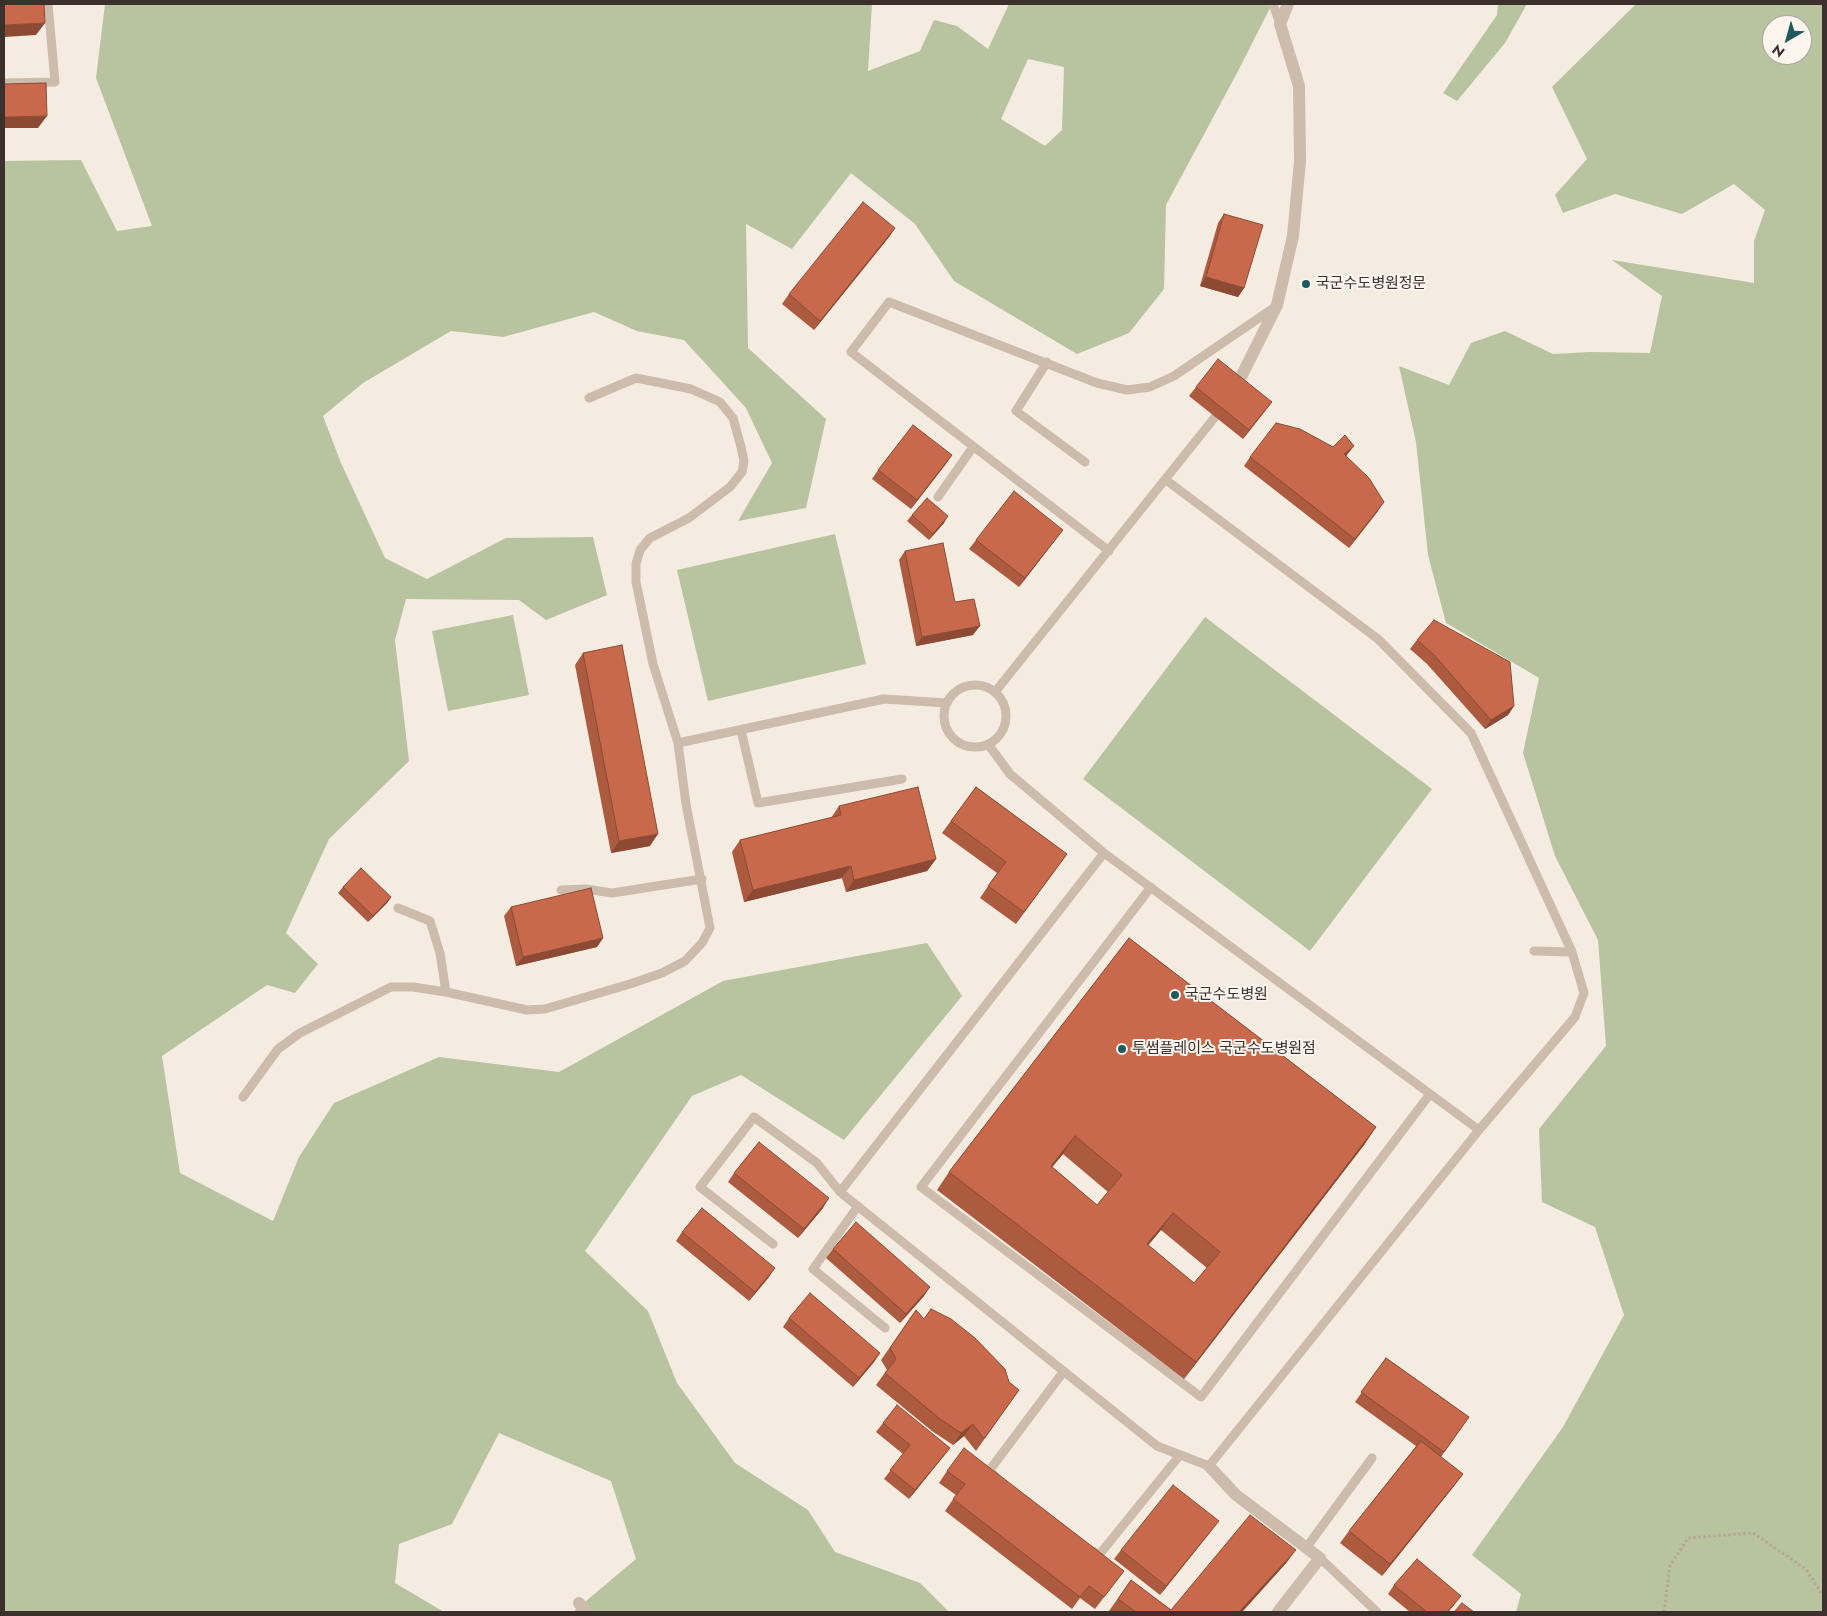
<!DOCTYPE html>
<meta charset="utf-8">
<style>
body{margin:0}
#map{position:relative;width:1827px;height:1616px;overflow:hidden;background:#f4ebe1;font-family:Jost,sans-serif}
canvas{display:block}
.frame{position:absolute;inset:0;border:5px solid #3b302b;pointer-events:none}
.north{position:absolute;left:1762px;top:15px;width:50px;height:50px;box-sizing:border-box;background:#fbf5ee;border:1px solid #aea6a0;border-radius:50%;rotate:218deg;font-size:14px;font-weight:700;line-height:20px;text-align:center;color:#3b302b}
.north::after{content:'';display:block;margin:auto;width:18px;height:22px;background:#1f5a5e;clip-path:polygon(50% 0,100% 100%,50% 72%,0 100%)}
</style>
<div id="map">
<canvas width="1827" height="1616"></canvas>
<div class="frame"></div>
<div class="north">N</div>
</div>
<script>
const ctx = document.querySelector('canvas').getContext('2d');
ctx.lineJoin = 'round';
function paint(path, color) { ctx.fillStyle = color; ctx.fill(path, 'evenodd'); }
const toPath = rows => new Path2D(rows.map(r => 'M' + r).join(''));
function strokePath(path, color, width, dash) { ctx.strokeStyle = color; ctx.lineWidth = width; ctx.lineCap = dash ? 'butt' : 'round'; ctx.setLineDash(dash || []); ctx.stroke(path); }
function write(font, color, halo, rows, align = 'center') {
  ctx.font = font + ' Jost,"Noto Sans KR",sans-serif'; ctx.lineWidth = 4; ctx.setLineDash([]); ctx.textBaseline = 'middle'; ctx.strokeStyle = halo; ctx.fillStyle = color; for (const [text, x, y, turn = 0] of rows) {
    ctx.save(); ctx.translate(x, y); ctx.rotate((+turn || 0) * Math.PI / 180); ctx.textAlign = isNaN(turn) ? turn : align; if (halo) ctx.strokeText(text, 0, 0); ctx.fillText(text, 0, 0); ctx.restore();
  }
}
paint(toPath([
 [105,4,872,4,868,71,920,51,934,20,957,26,988,49,1009,4,1272,4,1237,73,1166,205,1164,289,1129,333,1077,354,954,281,915,224,851,173,792,249,746,224,748,348,826,419,806,508,738,521,772,463,746,408,684,340,637,331,594,312,503,337,451,331,363,383,323,416,341,463,385,558,427,579,506,538,593,537,607,595,546,620,519,600,406,599,395,640,409,761,329,839,286,933,318,964,295,993,267,985,162,1056,180,1173,273,1221,299,1157,334,1103,439,1057,559,1072,723,981,927,943,962,996,844,1140,741,1075,692,1096,585,1251,648,1311,677,1383,735,1463,808,1510,835,1552,920,1583,949,1612,573,1612,636,1559,611,1481,499,1433,452,1524,399,1544,395,1583,444,1612,4,1612,4,161,81,160,117,231,152,226,96,78],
 [1028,59,1064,67,1062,130,1045,146,1001,119],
 [1498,4,1527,4,1505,43,1457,101,1443,93,1497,15],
 [1636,4,1823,4,1823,1612,1516,1612,1521,1594,1472,1555,1563,1427,1624,1315,1595,1227,1542,1202,1539,1129,1606,1046,1598,940,1555,856,1523,753,1539,678,1446,623,1428,555,1416,442,1399,366,1449,385,1471,343,1505,331,1553,354,1590,352,1650,353,1662,296,1612,260,1754,283,1754,241,1765,210,1734,184,1682,214,1615,194,1563,213,1555,195,1587,159,1552,87],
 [1772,25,1802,25,1802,55,1772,55],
 [835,534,866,664,708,701,677,570],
 [513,615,529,695,448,711,432,631],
 [1205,617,1432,789,1310,951,1083,779]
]), '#b8c4a0');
strokePath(toPath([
 [1664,1612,1670,1566,1688,1538,1753,1533,1806,1569,1823,1596]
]), '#b9a596', 3, [2.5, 2.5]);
strokePath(toPath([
 [1273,4,1280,24],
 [4,83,55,82,48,4],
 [1047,362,1016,411,1085,462],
 [589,398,636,378,691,389,720,402,733,418,741,447,744,461,742,472,730,487,689,518,650,538,640,550,636,564,636,582,653,664,678,743],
 [1166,480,1378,639,1471,733,1572,952,1584,993,1575,1017,1479,1130],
 [938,497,973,447],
 [1109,551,851,352,889,302,1097,383,1127,390,1150,387,1174,376,1275,307],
 '944 716a31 31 0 1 1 62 0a31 31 0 1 1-62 0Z',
 [995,692,1215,417],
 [741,730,758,803,902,779],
 [988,744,1010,774,1104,853,840,1192,1157,1446,1209,1466,1479,1130,1104,853],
 [1151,887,921,1187,1201,1397,1430,1094],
 [561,890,586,889,612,893,702,879],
 [398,908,430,921,440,953,446,992],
 [1534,951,1572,952],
 [243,1097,278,1049,300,1033,391,987,413,987,446,992,527,1010,545,1009,630,984,662,973,685,961,702,943,710,928,686,804,678,743,884,699,947,703],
 [858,1206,813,1269,885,1328],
 [773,1244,700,1187,754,1117,817,1163,840,1192],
 [995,1476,989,1471,1064,1371],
 [1306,1548,1372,1458],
 [1093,1551,1099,1555,1180,1455],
 [1320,1558,1377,1612]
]), '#cdbbac', 9);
strokePath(toPath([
 [1236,387,1277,305,1293,236,1300,161,1299,86,1280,24,1288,4],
 [1209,1466,1236,1495,1320,1558,1278,1612],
 [579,1603,586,1612]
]), '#cdbbac', 12);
paint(toPath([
 [1224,214,1244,288,1238,297,1200,286,1218,223],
 [895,228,889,237,814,330,782,304,789,294],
 [1196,387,1265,411,1243,439,1189,396],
 [952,455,911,509,872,479,878,470],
 [1347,455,1346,457,1378,511,1349,548,1244,466,1250,457],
 [912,515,944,523,929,540,907,521],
 [1056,539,1019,587,969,549,976,540],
 [905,551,955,602,973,635,916,646,899,560],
 [1417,640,1514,706,1508,715,1485,729,1427,664,1410,649],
 [583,653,650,846,611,853,575,665],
 [976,787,1067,854,1016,924,980,898,997,873,942,833],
 [839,806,936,859,927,871,846,892,842,878,744,902,732,852,740,840,831,818],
 [343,887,391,897,387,903,368,922,338,893],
 [511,907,603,938,597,947,516,966,504,916],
 [1129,938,1376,1127,1364,1145,1184,1379,937,1190,949,1172],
 [1063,1154,1108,1192,1097,1205,1052,1167],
 [1161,1230,1207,1268,1194,1283,1148,1245],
 [734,1173,823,1208,798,1238,728,1182],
 [682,1232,769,1277,749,1301,676,1241],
 [833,1249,924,1296,900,1323,826,1258],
 [931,1309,1009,1382,1019,1390,976,1451,964,1436,953,1445,932,1431,876,1385,887,1370,881,1360,916,1310,924,1319],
 [789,1318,880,1353,874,1362,853,1387,783,1327],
 [1386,1358,1469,1417,1441,1457,1463,1474,1454,1486,1382,1576,1340,1543,1349,1531,1416,1446,1355,1402],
 [883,1423,950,1448,909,1499,884,1479,903,1454,876,1432],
 [947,1471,1124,1571,1095,1609,1080,1598,1072,1609,945,1511,956,1495,939,1483],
 [1212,1530,1160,1595,1114,1559,1121,1550],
 [1287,1562,1242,1612,1111,1612,1109,1611,1131,1580,1171,1610],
 [1394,1585,1454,1605,1448,1612,1410,1612,1388,1594]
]), '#ac5a40');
paint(toPath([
 [45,23,36,35,4,37,4,25],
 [47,116,38,128,4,128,4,117],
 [895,228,889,237,814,330,820,321],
 [1206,277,1244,288,1238,297,1200,286],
 [1272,402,1265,411,1243,439,1249,430],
 [1354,446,1347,455,1337,464,1344,454],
 [952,455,946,464,911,509,917,500],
 [1384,502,1378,511,1349,548,1355,539],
 [948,516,944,523,929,540,933,534],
 [1063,530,1056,539,1019,587,1025,578],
 [980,626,973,635,916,646,922,637],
 [1514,706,1508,715,1485,729,1491,720],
 [658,834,650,846,611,853,619,841],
 [936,859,927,871,846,892,854,880],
 [851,866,842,878,744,902,753,890],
 [391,897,387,903,368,922,373,916],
 [603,938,597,947,516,966,523,957],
 [1376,1127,1364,1145,1184,1379,1196,1362],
 [1075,1136,1063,1154,1038,1184,1051,1166],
 [829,1198,823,1208,798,1238,804,1229],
 [1173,1213,1161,1230,1134,1262,1147,1244],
 [775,1268,769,1277,749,1301,755,1292],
 [930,1287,924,1296,900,1323,906,1314],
 [880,1353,874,1362,853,1387,859,1378],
 [973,1424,964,1436,953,1445,961,1433],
 [950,1448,943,1457,909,1499,915,1490],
 [1463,1474,1454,1486,1382,1576,1390,1564],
 [1219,1521,1212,1530,1160,1595,1166,1586],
 [1296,1550,1287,1562,1242,1612,1239,1612],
 [1461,1596,1454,1605,1448,1612,1447,1612]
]), '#8c4a34');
const building = toPath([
 [4,4,44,4,45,23,4,25,4,4],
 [46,83,47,116,4,117,4,84,46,83],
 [863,202,895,228,820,321,789,294,863,202],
 [1224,214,1263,225,1244,288,1206,277,1224,214],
 [1218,359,1272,402,1249,430,1196,387,1218,359],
 [1276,423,1300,429,1333,447,1345,435,1354,446,1344,454,1369,478,1384,502,1355,539,1250,457,1276,423],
 [913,425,952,455,917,500,878,470,913,425],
 [1014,491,1063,530,1025,578,976,540,1014,491],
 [927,498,948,516,933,534,912,515,927,498],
 [943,543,955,602,974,599,980,626,922,637,905,551,943,543],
 [1434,620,1510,662,1514,706,1491,720,1434,655,1417,640,1434,620],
 [622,645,658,834,619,841,583,653,622,645],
 [918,787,936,859,854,880,851,866,753,890,740,840,841,815,839,806,918,787],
 [976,787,1067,854,1024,912,988,886,1006,862,951,821,976,787],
 [361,868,391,897,373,916,343,887,361,868],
 [591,888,603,938,523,957,511,907,591,888],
 [1129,938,1376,1127,1196,1362,949,1172,1129,938],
 [1075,1136,1122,1175,1097,1205,1051,1166,1075,1136],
 [1173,1213,1220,1252,1194,1283,1147,1244,1173,1213],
 [759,1142,829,1198,804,1229,734,1173,759,1142],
 [702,1208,775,1268,755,1292,682,1232,702,1208],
 [856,1222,930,1287,906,1314,833,1249,856,1222],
 [810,1293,880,1353,859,1378,789,1318,810,1293],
 [931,1309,951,1319,975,1338,1005,1369,1009,1382,1019,1390,984,1439,973,1424,961,1433,940,1419,885,1373,896,1359,890,1348,916,1310,924,1319,931,1309],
 [1386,1358,1469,1417,1444,1452,1361,1392,1386,1358],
 [897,1405,950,1448,915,1490,890,1470,910,1445,883,1423,897,1405],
 [1421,1441,1463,1474,1390,1564,1349,1531,1421,1441],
 [964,1448,1124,1571,1104,1597,1089,1586,1080,1597,953,1499,965,1484,947,1471,964,1448],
 [1173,1485,1219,1521,1166,1586,1121,1550,1173,1485],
 [1250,1515,1296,1550,1239,1612,1136,1612,1118,1599,1131,1580,1171,1610,1250,1515],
 [1417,1559,1461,1596,1447,1612,1427,1612,1394,1585,1417,1559],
 [1462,1603,1474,1612,1454,1612,1462,1603]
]);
paint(building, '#c8694b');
strokePath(building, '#8c4a34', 1);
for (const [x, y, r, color] of [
 [1306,284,5,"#1f5a5e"],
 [1175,995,5,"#1f5a5e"],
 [1122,1049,5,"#1f5a5e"]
]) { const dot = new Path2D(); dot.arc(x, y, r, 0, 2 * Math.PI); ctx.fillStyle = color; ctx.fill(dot); strokePath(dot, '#fbf5ee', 2); }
write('15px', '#3b302b', '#fbf5ee', [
 ["국군수도병원정문",1316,284],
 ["국군수도병원",1185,995],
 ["투썸플레이스 국군수도병원점",1132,1049]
], 'left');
</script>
